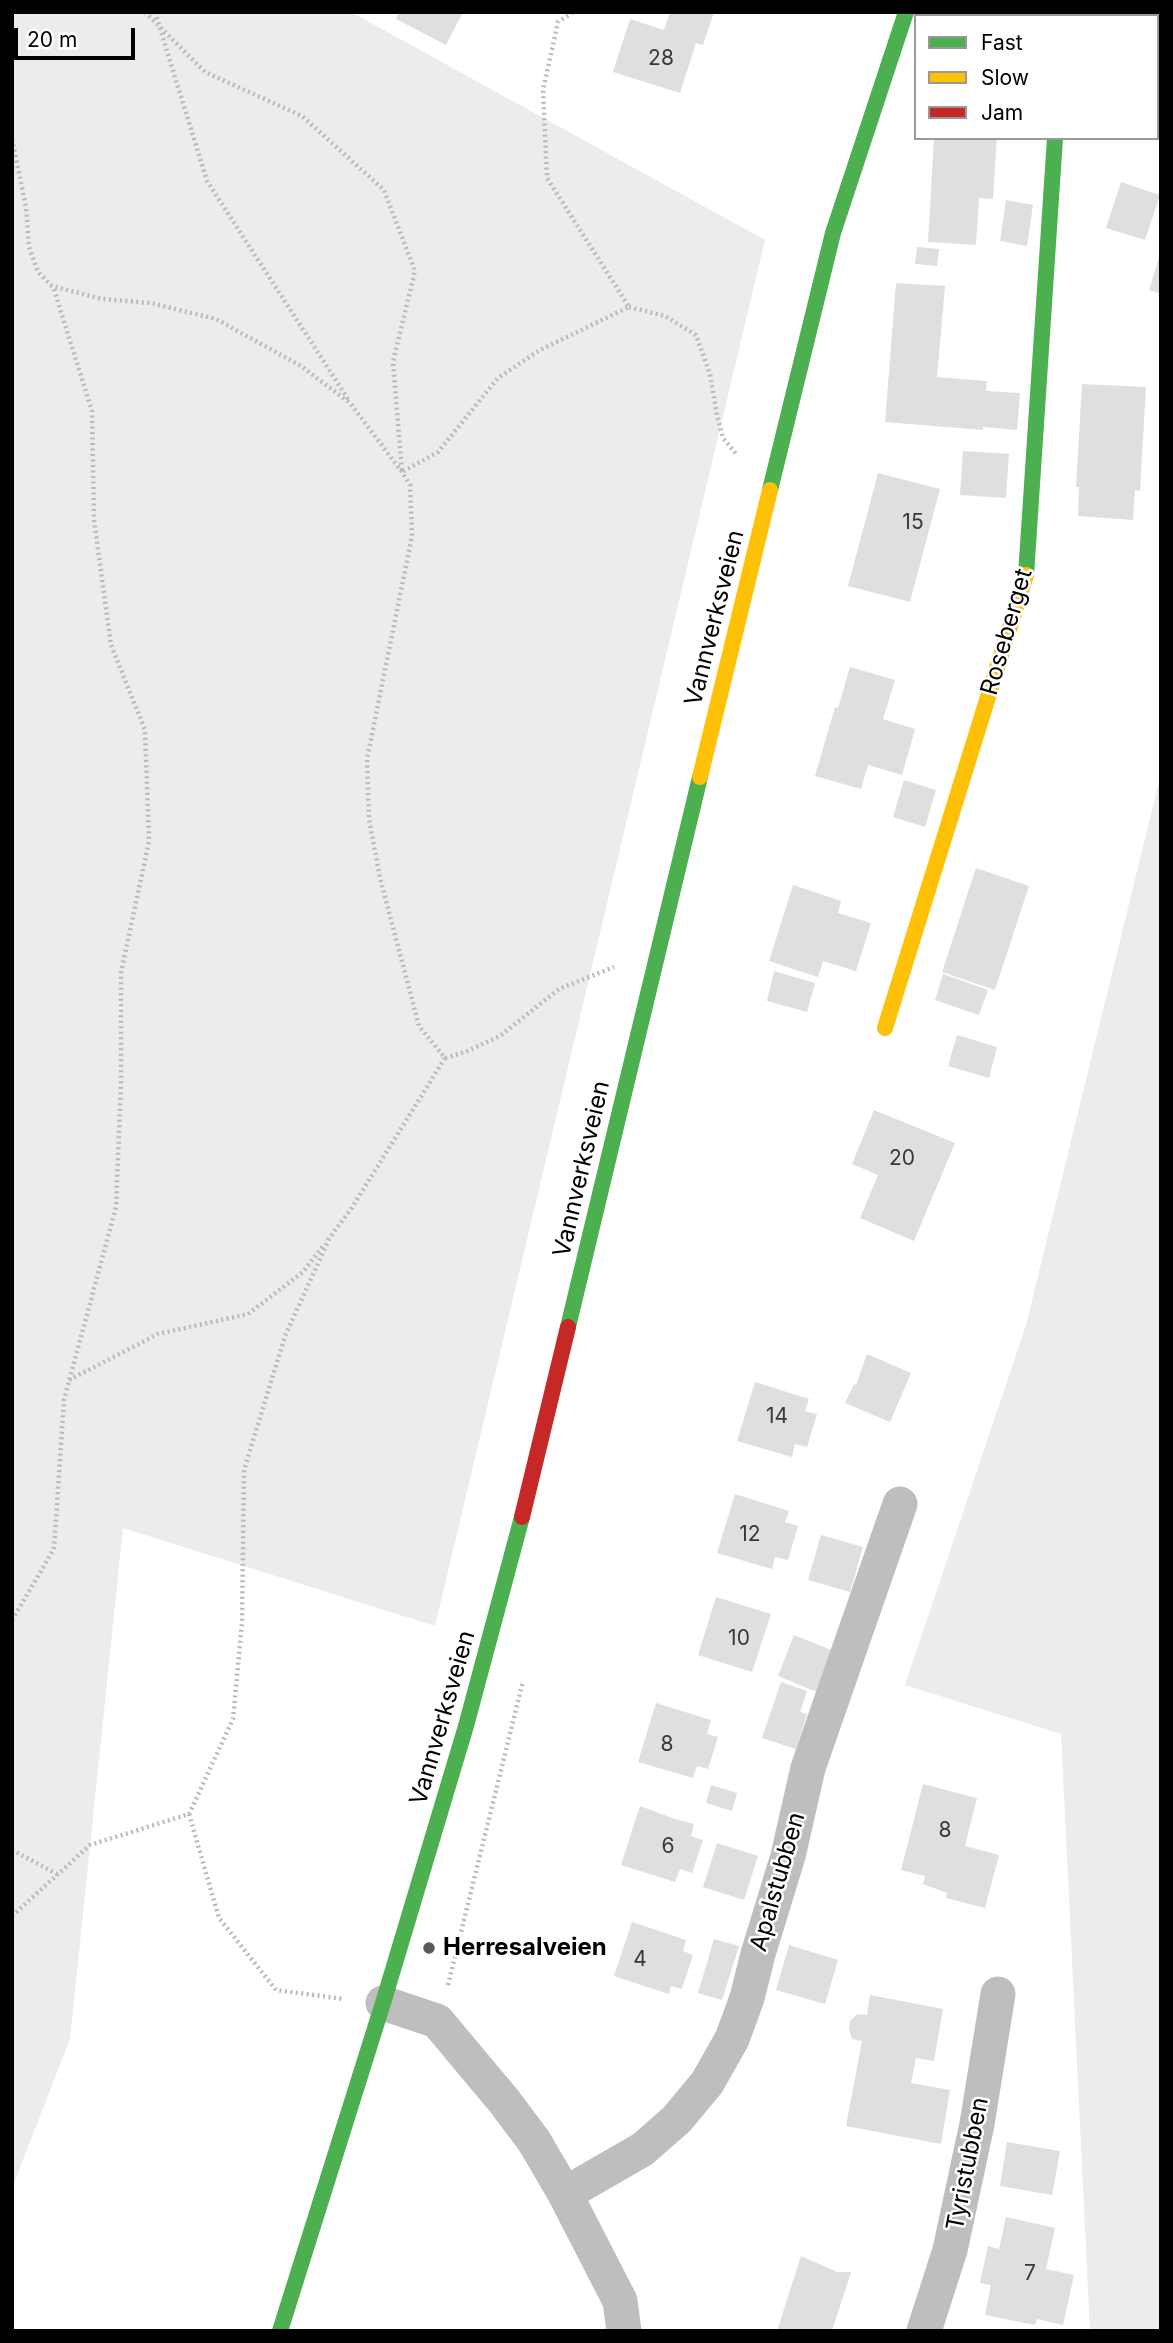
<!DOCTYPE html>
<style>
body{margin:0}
#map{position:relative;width:1173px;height:2343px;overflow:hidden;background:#fff;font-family:Inter,sans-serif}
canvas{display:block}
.frame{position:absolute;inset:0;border:14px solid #000;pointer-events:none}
.legend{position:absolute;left:914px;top:14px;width:245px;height:126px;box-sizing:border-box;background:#fff;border:2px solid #999;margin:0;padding:9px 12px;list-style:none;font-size:21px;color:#000}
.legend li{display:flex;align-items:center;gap:14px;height:35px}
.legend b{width:35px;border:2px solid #999}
.scale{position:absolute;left:14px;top:28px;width:121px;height:32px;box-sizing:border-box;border:4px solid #000;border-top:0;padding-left:9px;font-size:21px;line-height:24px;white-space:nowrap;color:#000;-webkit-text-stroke:5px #fff;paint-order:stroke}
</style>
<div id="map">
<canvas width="1173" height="2343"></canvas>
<div class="frame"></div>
<ul class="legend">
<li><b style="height:9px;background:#4caf50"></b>Fast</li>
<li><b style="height:9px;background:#ffc107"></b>Slow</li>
<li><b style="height:9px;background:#c62828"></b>Jam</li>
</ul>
<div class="scale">20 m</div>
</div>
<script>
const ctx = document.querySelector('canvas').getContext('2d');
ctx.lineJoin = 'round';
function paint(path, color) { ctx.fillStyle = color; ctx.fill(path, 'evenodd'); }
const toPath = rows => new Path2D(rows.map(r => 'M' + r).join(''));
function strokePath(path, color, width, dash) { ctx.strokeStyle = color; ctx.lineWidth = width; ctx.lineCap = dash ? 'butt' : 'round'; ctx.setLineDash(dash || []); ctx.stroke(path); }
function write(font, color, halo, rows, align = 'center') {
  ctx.font = font + ' Inter,sans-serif'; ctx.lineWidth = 5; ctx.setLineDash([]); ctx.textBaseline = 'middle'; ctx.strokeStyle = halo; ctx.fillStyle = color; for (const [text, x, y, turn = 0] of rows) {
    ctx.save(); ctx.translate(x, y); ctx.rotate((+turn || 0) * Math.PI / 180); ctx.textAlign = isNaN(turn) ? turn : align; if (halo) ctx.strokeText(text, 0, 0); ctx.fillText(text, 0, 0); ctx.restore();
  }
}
paint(toPath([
 [12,12,351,12,765,240,435,1626,123,1528,70,2039,12,2188],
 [1161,773,1161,2331,1090,2331,1061,1734,905,1685,1026,1325]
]), '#ececec');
paint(toPath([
 [399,12,463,12,446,45,396,19],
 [670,12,714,12,703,45,696,43,680,93,613,72,630,19,664,30],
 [1144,12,1161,12,1161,86,1157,85,1157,16,1143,16],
 [934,138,997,138,993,199,979,198,976,245,928,242],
 [1121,182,1160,195,1145,240,1106,228],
 [1006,200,1033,205,1027,246,1000,241],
 [917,247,939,249,937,266,915,264],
 [1160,254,1161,255,1161,294,1149,290],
 [896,283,945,286,937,377,987,381,986,391,1020,393,1017,430,983,427,983,430,885,422],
 [1082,384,1146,387,1140,491,1135,490,1133,520,1078,516,1079,487,1076,487],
 [963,451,1009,454,1006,498,960,495],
 [878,473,940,489,910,602,848,586],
 [850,667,895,680,883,719,915,729,902,775,868,765,861,789,815,776,835,707,838,708],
 [904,780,936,790,925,827,893,817],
 [976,868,1029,886,995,990,942,972],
 [793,885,841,901,838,913,871,923,856,971,823,961,818,977,769,961],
 [774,971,815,983,807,1012,767,1001],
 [943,974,988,990,979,1015,935,1000],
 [957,1035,997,1047,989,1078,948,1066],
 [874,1110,955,1143,914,1241,860,1218,878,1175,852,1164],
 [867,1354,911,1373,890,1422,845,1403,854,1384,856,1385],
 [755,1382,809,1399,805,1411,817,1414,807,1447,795,1444,792,1457,737,1441],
 [735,1494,789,1511,785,1522,798,1526,788,1560,775,1557,772,1569,717,1553],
 [821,1535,863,1547,850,1592,808,1580],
 [716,1597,771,1614,752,1672,698,1655],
 [794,1635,834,1651,817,1692,778,1676],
 [781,1682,807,1691,800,1712,807,1714,796,1749,762,1738],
 [656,1703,711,1720,707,1734,718,1737,708,1769,697,1766,693,1778,638,1762],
 [923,1784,977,1798,965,1846,999,1855,985,1908,946,1898,947,1893,923,1884,925,1876,901,1870],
 [711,1785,737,1793,732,1811,706,1803],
 [640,1806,675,1819,694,1824,691,1836,703,1840,692,1873,680,1869,675,1882,621,1865],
 [717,1843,758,1856,744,1900,703,1887],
 [632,1922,686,1940,683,1951,693,1955,682,1989,671,1986,669,1994,614,1976],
 [714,1939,739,1946,722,2000,698,1993],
 [789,1945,838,1960,825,2004,776,1990],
 [870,1995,943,2009,934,2061,916,2058,911,2083,950,2090,941,2144,846,2126,862,2041,852,2039,849,2029,850,2021,857,2014,867,2015],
 [1007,2142,1060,2151,1052,2195,1000,2186],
 [1006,2217,1055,2228,1046,2269,1074,2275,1063,2325,1037,2319,1035,2325,985,2315,991,2285,980,2283,988,2246,999,2249],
 [801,2256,837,2272,851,2272,832,2331,777,2331]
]), '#dfdfdf');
strokePath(toPath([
 [145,12,205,72,302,116,384,190,415,271,393,362,402,472,438,452,498,378,540,350,629,307,547,178,543,90,558,22,573,12],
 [155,12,207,181,348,399],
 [12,139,26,207,29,247,38,272,52,286,102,299,151,303,216,319,301,366,350,403,402,472,410,485,412,536,367,759,369,819,380,878,419,1026,445,1058,465,1052,500,1036,559,989,614,967],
 [629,307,665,316,696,335,710,374,717,415,723,438,737,455],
 [328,1240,351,1209,445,1058],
 [69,1380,158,1334,248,1314,303,1272,323,1246],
 [12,1620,54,1549,64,1400,116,1207,121,1083,121,973,149,841,145,730,111,645,94,520,92,411,53,286],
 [189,1814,219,1918,276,1990,344,1999],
 [12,1850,57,1874],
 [12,1916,90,1845,189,1814,233,1719,242,1623,244,1470,285,1336,329,1239],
 [448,1985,523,1681]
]), '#b9b9b9', 4.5, [2, 3.5]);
strokePath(toPath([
 [1069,16,1070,12],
 [383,2003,437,2021,504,2101,534,2141,565,2194,620,2301,624,2331],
 [565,2194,643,2149,677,2119,707,2083,732,2039,747,1998,758,1954,788,1856,808,1768,900,1504],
 [924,2331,950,2250,977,2124,998,1994]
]), '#bebebe', 35);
strokePath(toPath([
 [770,490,833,233,906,12],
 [1026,575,1055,138],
 [568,1327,700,777],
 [280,2331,383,2003,466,1726,522,1517]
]), '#4caf50', 16);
strokePath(toPath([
 [700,777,770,490],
 [885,1028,1026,575]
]), '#ffc107', 16);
strokePath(toPath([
 [522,1517,568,1327]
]), '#c62828', 16);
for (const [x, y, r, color] of [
 [429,1948,7,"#595959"]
]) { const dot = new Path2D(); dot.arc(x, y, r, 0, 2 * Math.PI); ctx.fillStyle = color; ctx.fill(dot); strokePath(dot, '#fff', 2.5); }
write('21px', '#383838', null, [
 ["28",661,59],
 ["15",913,523],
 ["20",902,1159],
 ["14",777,1417],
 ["12",750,1535],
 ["10",739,1639],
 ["8",667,1745],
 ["8",945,1831],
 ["6",668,1847],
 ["4",640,1960],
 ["7",1030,2274]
]);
write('24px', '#000', '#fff', [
 ["Vannverksveien",715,618,-76],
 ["Roseberget",1007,632,-74],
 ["Vannverksveien",582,1169,-77],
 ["Vannverksveien",443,1718,-74],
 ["Apalstubben",778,1882,-74],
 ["Tyristubben",968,2164,-79]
]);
write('bold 24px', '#000', '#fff', [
 ["Herresalveien",443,1948]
], 'left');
</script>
